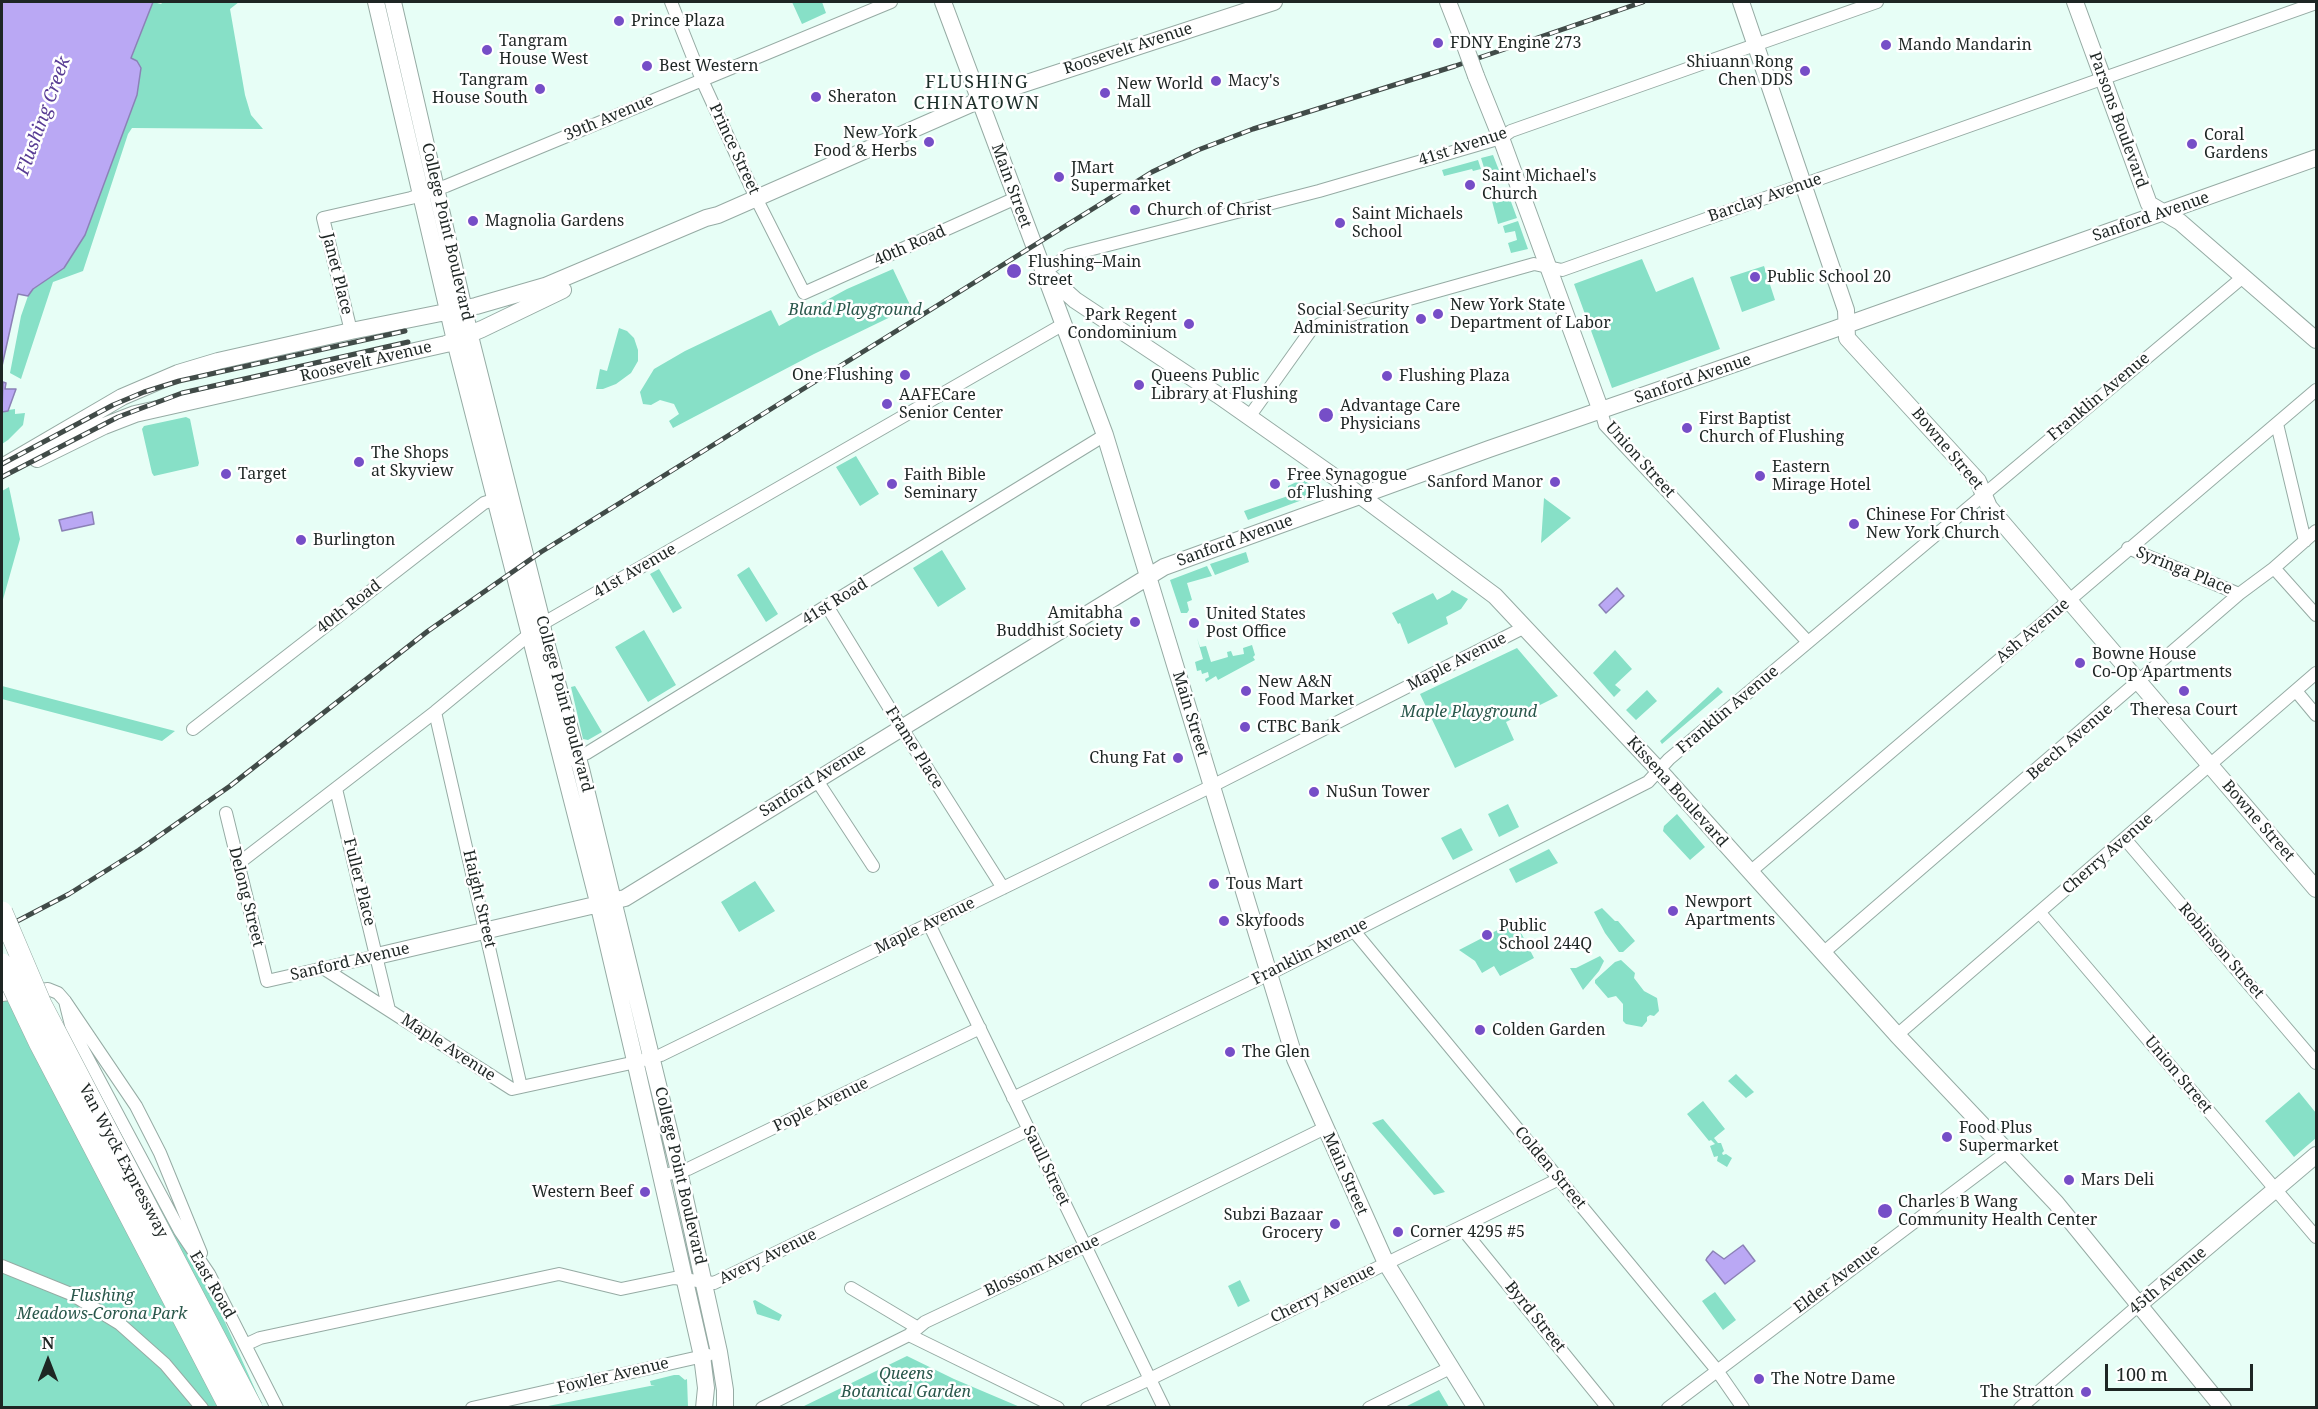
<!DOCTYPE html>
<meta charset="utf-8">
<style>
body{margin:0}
#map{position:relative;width:2318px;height:1409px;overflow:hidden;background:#e7fef6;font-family:"Noto Serif",serif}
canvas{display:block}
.frame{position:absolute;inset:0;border:3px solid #1e2624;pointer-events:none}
.north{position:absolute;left:18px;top:1331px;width:60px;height:60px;-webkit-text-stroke:4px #fff;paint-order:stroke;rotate:0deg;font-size:16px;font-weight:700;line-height:24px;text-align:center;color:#1e2624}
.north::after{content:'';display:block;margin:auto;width:21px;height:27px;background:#1e2624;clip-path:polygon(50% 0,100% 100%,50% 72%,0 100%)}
.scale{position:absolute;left:2105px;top:1364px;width:148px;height:27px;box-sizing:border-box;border:3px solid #1e2624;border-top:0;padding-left:8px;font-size:18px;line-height:21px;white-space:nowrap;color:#1e2624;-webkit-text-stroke:4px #fff;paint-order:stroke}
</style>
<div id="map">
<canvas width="2318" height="1409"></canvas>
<div class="frame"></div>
<div class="north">N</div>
<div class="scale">100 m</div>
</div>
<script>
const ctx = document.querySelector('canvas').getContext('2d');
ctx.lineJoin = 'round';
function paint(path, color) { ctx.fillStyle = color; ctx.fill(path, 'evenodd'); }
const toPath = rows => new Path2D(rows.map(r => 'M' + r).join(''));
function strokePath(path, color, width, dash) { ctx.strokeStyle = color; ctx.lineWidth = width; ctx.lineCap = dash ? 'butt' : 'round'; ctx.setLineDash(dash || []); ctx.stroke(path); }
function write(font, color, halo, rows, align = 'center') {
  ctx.font = font + ' "Noto Serif",serif'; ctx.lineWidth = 5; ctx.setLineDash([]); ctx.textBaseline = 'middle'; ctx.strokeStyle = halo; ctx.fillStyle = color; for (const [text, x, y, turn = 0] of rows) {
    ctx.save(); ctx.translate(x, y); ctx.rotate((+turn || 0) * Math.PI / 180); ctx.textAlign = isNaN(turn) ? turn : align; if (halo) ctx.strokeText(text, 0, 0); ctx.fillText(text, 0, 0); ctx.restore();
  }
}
paint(toPath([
 [153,2,161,4,163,2,239,2,230,9,245,95,251,115,263,129,132,128,128,134,83,271,53,282,21,379,10,373,21,316,28,296,33,289,64,268,85,235,137,95,131,59],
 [792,2,822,2,826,13,802,24],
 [1493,155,1502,178,1498,179,1496,172,1486,174,1481,158],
 [1478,160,1481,169,1473,171,1472,169,1444,176,1442,170],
 [1510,199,1517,218,1498,224,1492,201,1495,200,1496,203],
 [1518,221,1528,249,1511,253,1508,243,1517,240,1515,231,1505,233,1503,226],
 [1642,259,1656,292,1693,277,1720,349,1612,388,1574,284],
 [1764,266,1775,300,1742,312,1730,277],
 [893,269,911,307,814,354,673,428,669,421,679,414,674,404,660,400,651,405,643,404,640,392,654,369,685,351,771,310,779,326,847,289],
 [619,328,627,331,634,338,638,350,638,361,631,373,616,384,603,389,596,389,600,369,607,371],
 [15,409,15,414,25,413,23,425,8,440,2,444,2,411],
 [186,417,190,419,199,463,198,466,154,476,152,473,142,429,144,426],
 [856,456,879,494,860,506,836,467],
 [1303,479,1321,493,1248,520,1244,511,1288,496,1288,486],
 [9,487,20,539,2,603,2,491],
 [1544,498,1571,518,1541,543],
 [942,550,966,589,938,607,913,568],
 [1246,552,1249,562,1215,575,1210,564],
 [1207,566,1212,576,1187,583,1192,600,1187,602,1189,610,1187,613,1181,613,1170,580],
 [749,567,778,614,766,622,737,575],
 [659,569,682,608,673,613,650,574],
 [1452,590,1468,599,1461,609,1446,617,1448,624,1408,644,1400,623,1398,624,1392,613,1433,593,1437,600,1450,593],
 [644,630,676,685,648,702,615,647],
 [1197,638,1200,647,1206,646,1211,662,1228,657,1227,652,1231,651,1233,656,1244,654,1243,648,1252,645,1255,655,1253,657,1255,660,1218,680,1216,676,1206,682,1205,679,1209,677,1208,672,1202,674,1201,670,1197,671,1195,662,1203,659],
 [1517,648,1558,696,1506,722,1514,740,1455,768,1420,694],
 [1615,650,1632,669,1615,685,1621,690,1614,697,1593,673],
 [2,686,175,731,162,741,2,699],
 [575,686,602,732,588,740,583,739,571,687],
 [1718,687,1723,692,1662,744,1660,741],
 [1647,690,1657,701,1636,720,1626,710],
 [1508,804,1519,827,1499,837,1488,814],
 [1677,814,1705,847,1690,860,1663,831,1664,826],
 [1461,828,1473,850,1453,860,1441,838],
 [1549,849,1558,863,1516,883,1509,869],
 [755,881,775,911,739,932,721,902],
 [1602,908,1615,921,1618,921,1635,941,1623,952,1619,952,1605,933,1594,912],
 [1515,921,1534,958,1500,976,1494,966,1482,973,1475,961,1459,950],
 [1600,956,1604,961,1599,971,1583,990,1570,968,1576,968],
 [1621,960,1635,973,1634,978,1644,991,1657,998,1659,1011,1654,1016,1650,1015,1647,1017,1647,1021,1642,1027,1626,1024,1623,1021,1623,1004,1616,996,1608,998,1595,983,1595,980,1615,962],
 [2,993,68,1034,207,1282,263,1407,2,1407],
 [1736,1074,1754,1092,1746,1098,1728,1081],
 [2299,1092,2316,1113,2316,1138,2294,1157,2265,1121],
 [1703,1101,1725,1129,1714,1138,1718,1143,1721,1143,1724,1151,1722,1153,1723,1155,1726,1154,1732,1158,1727,1167,1717,1161,1718,1156,1714,1157,1710,1146,1715,1144,1711,1140,1709,1141,1687,1114],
 [1383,1119,1445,1192,1434,1195,1372,1123],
 [1240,1280,1250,1301,1238,1307,1228,1286],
 [1715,1292,1736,1320,1723,1330,1702,1301],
 [755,1300,782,1315,779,1321,757,1314,753,1301],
 [907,1356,954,1379,1020,1407,802,1407],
 [674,1375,679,1375,685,1380,687,1379,688,1407,543,1407,655,1385,651,1385,650,1381],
 [1439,1390,1449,1407,1405,1407]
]), '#87e0c7');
const water = toPath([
 [2,2,153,2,131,58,137,61,141,68,137,95,85,235,64,268,33,289,28,296,18,294,2,366,2,2],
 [3,382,6,383,5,389,16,389,8,411,2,412,3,382],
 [92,512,94,524,62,531,59,520,92,512],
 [1617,588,1624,596,1606,613,1599,605,1617,588],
 [1743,1245,1755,1261,1725,1284,1706,1260,1707,1258,1713,1251,1724,1259,1743,1245]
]);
paint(water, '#baa8f4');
strokePath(water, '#8b81b6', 1.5);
const street = toPath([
 [671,2,702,80,756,198,804,293,1016,198],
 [1044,272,1069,255,1319,191,1501,138,1511,131,1877,2],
 [351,331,323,218,411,198,446,186,891,2],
 [1601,411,1605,425,1808,642],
 [1249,417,1311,330,1320,324,1534,264,1562,270,2316,3],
 [2277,424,2305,541],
 [2128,548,2239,594],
 [2274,568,2316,615],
 [827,606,901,727,1003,888],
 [2296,691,2316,715],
 [435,712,521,1087],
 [193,729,484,503,503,497],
 [570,760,587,753,1105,435],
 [816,779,873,866],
 [336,789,389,1010],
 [226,813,267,981,377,956],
 [2125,839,2316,1063],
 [239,863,435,712,542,624,1062,325],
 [1750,872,2316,390],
 [2040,913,2316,1237],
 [929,924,1164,1408],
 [1354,931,1716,1369,1743,1408],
 [1823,953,2239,594,2274,568,2316,531],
 [323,968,512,1089,636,1062,661,1055,929,924,1212,786,1525,627],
 [2,995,48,989,58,993,65,1001,136,1106,160,1153,201,1253],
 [65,1001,72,1029,180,1231,209,1274,277,1408],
 [1897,1035,2316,673],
 [1013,1098,1269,974,1648,782,1669,759,2243,277],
 [661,1176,688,1169,980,1028],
 [1461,1227,1608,1408],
 [2,1266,71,1294,120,1324,165,1364,202,1408],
 [851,1288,918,1328],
 [909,1335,1058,1408],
 [245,1345,260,1338,559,1274,621,1289,674,1278,714,1283,1028,1130],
 [472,1408,708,1355],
 [762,1408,909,1335,925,1322,1077,1250,1325,1128],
 [1087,1408,1150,1379,1559,1179],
 [1369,1408,1452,1367],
 [1668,1408,2007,1152],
 [2020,1408,2140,1304]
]);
const secondary = toPath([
 [376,2,457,349,596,894,633,1052,702,1356,706,1388,704,1408],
 [393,2,472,344,540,614,544,635,581,769,679,1171,719,1352,725,1390,725,1408],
 [943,2,1105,435,1295,1059,1386,1263,1476,1408],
 [1448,2,1464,43],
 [1741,2,1846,310,1847,338,1978,481,1989,507,2316,889],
 [2075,2,2149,204,2180,222,2316,340],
 [1476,76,1501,138,1601,411],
 [1044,272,1075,300,1218,395,1346,485,1495,596,1667,779,1897,1035,2056,1203,2223,1408],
 [37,459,104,426,135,414,446,344,482,329,563,290],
 [2,467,122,397,178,373,218,361,351,331,476,306,545,286,706,218,718,215,996,93,1274,2],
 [377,956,625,898,1164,567,1489,449,1832,330,2316,158],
 [2140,1304,2316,1155]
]);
strokePath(street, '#96aba4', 14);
strokePath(secondary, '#96aba4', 18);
strokePath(street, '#fff', 12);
strokePath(secondary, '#fff', 16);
const rail = toPath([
 [2,464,113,405,144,392,179,381,405,331],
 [2,477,118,417,182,393,408,342],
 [2,929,69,894,139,850,230,786,428,631,541,552,1152,172,1198,150,1253,129,1455,66,1643,2]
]);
strokePath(rail, '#414b48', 5);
strokePath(rail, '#fff', 3, [9]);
const secondaryBridge = toPath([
 [1464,43,1476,76]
]);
const highwayBridge = toPath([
 [2,912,41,1004,252,1408],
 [2,964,40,1044,230,1408]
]);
strokePath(secondaryBridge, '#96aba4', 18, []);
strokePath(highwayBridge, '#96aba4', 22, []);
strokePath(secondaryBridge, '#fff', 16);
strokePath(highwayBridge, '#fff', 21);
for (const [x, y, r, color] of [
 [619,21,6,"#764ec7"],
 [1438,43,6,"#764ec7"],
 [1886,45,6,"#764ec7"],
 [487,50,6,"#764ec7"],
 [647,66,6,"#764ec7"],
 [1805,71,6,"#764ec7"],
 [1216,81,6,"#764ec7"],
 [540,89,6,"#764ec7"],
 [1105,93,6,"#764ec7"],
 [816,97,6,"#764ec7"],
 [929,142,6,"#764ec7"],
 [2192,144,6,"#764ec7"],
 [1059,177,6,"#764ec7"],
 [1470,185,6,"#764ec7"],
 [1135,210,6,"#764ec7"],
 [473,221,6,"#764ec7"],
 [1340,223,6,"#764ec7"],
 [1014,271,8,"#764ec7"],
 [1755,277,6,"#764ec7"],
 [1438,314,6,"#764ec7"],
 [1421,319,6,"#764ec7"],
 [1189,324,6,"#764ec7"],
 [905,375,6,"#764ec7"],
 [1387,376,6,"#764ec7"],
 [1139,385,6,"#764ec7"],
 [887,404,6,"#764ec7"],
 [1326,415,8,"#764ec7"],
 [1687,428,6,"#764ec7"],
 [359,462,6,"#764ec7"],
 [226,474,6,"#764ec7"],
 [1760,476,6,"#764ec7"],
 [1555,482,6,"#764ec7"],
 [892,484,6,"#764ec7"],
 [1275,484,6,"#764ec7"],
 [1854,524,6,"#764ec7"],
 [301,540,6,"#764ec7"],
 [1135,622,6,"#764ec7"],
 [1194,623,6,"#764ec7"],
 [2080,663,6,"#764ec7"],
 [1246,691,6,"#764ec7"],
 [2184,691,6,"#764ec7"],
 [1245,727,6,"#764ec7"],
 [1178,758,6,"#764ec7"],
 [1314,792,6,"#764ec7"],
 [1214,884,6,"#764ec7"],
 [1673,911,6,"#764ec7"],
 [1224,921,6,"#764ec7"],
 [1487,935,6,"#764ec7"],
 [1480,1030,6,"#764ec7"],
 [1230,1052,6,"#764ec7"],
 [1947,1137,6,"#764ec7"],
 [2069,1180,6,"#764ec7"],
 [645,1192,6,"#764ec7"],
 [1885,1211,8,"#764ec7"],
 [1335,1224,6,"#764ec7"],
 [1398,1232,6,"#764ec7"],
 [1759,1379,6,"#764ec7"],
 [2086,1392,6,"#764ec7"]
]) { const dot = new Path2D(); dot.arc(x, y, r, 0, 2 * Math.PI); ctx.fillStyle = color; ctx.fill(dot); strokePath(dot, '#fff', 2); }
write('16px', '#1e2624', '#fff', [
 ["Prince Plaza",631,21],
 ["Tangram",499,41],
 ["House West",499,59],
 ["FDNY Engine 273",1450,43],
 ["Mando Mandarin",1898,45],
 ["Shiuann Rong",1793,62,"right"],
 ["Chen DDS",1793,80,"right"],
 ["Best Western",659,66],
 ["Tangram",528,80,"right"],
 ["House South",528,98,"right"],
 ["Macy's",1228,81],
 ["New World",1117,84],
 ["Mall",1117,102],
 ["Sheraton",828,97],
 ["New York",917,133,"right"],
 ["Food & Herbs",917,151,"right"],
 ["Coral",2204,135],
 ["Gardens",2204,153],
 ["JMart",1071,168],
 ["Supermarket",1071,186],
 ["Saint Michael's",1482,176],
 ["Church",1482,194],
 ["Church of Christ",1147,210],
 ["Saint Michaels",1352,214],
 ["School",1352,232],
 ["Magnolia Gardens",485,221],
 ["Flushing–Main",1028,262],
 ["Street",1028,280],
 ["Public School 20",1767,277],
 ["New York State",1450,305],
 ["Department of Labor",1450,323],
 ["Social Security",1409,310,"right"],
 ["Administration",1409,328,"right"],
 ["Park Regent",1177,315,"right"],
 ["Condominium",1177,333,"right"],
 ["One Flushing",893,375,"right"],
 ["Queens Public",1151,376],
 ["Library at Flushing",1151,394],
 ["Flushing Plaza",1399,376],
 ["AAFECare",899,395],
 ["Senior Center",899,413],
 ["Advantage Care",1340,406],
 ["Physicians",1340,424],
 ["First Baptist",1699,419],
 ["Church of Flushing",1699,437],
 ["The Shops",371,453],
 ["at Skyview",371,471],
 ["Eastern",1772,467],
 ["Mirage Hotel",1772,485],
 ["Target",238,474],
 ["Faith Bible",904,475],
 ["Seminary",904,493],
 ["Free Synagogue",1287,475],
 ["of Flushing",1287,493],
 ["Sanford Manor",1543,482,"right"],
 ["Chinese For Christ",1866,515],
 ["New York Church",1866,533],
 ["Burlington",313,540],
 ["Amitabha",1123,613,"right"],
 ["Buddhist Society",1123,631,"right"],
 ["United States",1206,614],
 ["Post Office",1206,632],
 ["Bowne House",2092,654],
 ["Co-Op Apartments",2092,672],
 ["New A&N",1258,682],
 ["Food Market",1258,700],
 ["Theresa Court",2184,710,"center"],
 ["CTBC Bank",1257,727],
 ["Chung Fat",1166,758,"right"],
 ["NuSun Tower",1326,792],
 ["Tous Mart",1226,884],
 ["Newport",1685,902],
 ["Apartments",1685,920],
 ["Skyfoods",1236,921],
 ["Public",1499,926],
 ["School 244Q",1499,944],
 ["Colden Garden",1492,1030],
 ["The Glen",1242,1052],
 ["Food Plus",1959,1128],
 ["Supermarket",1959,1146],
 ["Mars Deli",2081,1180],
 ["Western Beef",633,1192,"right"],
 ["Charles B Wang",1898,1202],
 ["Community Health Center",1898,1220],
 ["Subzi Bazaar",1323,1215,"right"],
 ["Grocery",1323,1233,"right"],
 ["Corner 4295 #5",1410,1232],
 ["The Notre Dame",1771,1379],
 ["The Stratton",2074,1392,"right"]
], 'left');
write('16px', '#1e2624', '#fff', [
 ["Roosevelt Avenue",1128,49,-18],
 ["39th Avenue",609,118,-23],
 ["Parsons Boulevard",2118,120,70],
 ["41st Avenue",1463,147,-18],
 ["Prince Street",734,149,65],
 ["Main Street",1011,186,70],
 ["Barclay Avenue",1765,198,-19],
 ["Sanford Avenue",2151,217,-19],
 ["College Point Boulevard",447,232,77],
 ["40th Road",910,246,-24],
 ["Janet Place",337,274,76],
 ["Roosevelt Avenue",366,362,-13],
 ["Sanford Avenue",1693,379,-19],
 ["Franklin Avenue",2099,397,-40],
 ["Bowne Street",1947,449,50],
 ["Union Street",1640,460,48],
 ["Sanford Avenue",1235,541,-20],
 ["41st Avenue",635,571,-30],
 ["Syringa Place",2184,571,22],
 ["41st Road",835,602,-32],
 ["40th Road",349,607,-38],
 ["Ash Avenue",2033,631,-40],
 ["Maple Avenue",1457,662,-27],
 ["College Point Boulevard",564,704,75],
 ["Franklin Avenue",1728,710,-40],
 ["Main Street",1190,714,73],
 ["Beech Avenue",2070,742,-41],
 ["Frame Place",914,748,58],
 ["Sanford Avenue",813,781,-32],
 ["Kissena Boulevard",1677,792,48],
 ["Bowne Street",2258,821,49],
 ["Cherry Avenue",2108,854,-41],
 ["Fuller Place",359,882,76],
 ["Delong Street",246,897,76],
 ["Haight Street",479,899,77],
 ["Maple Avenue",925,926,-26],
 ["Robinson Street",2221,951,49],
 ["Franklin Avenue",1310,952,-27],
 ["Sanford Avenue",350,962,-13],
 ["Maple Avenue",448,1048,33],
 ["Union Street",2178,1075,50],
 ["Pople Avenue",821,1105,-26],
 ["Van Wyck Expressway",123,1161,62],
 ["Saull Street",1046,1166,64],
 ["Colden Street",1550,1168,50],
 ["Main Street",1345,1174,66],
 ["College Point Boulevard",680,1176,77],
 ["Avery Avenue",768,1257,-26],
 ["Blossom Avenue",1042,1266,-25],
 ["Elder Avenue",1837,1279,-37],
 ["45th Avenue",2168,1281,-40],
 ["East Road",212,1285,60],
 ["Cherry Avenue",1323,1294,-26],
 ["Byrd Street",1535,1317,51],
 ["Fowler Avenue",613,1376,-13]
]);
write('italic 16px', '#29574b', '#fff', [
 ["Bland Playground",855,310],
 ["Maple Playground",1469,712],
 ["Flushing",102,1296],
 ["Meadows-Corona Park",102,1314],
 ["Queens",906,1374],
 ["Botanical Garden",906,1392]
]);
ctx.letterSpacing = '1.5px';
write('18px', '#1c2e29', '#fff', [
 ["FLUSHING",977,83],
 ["CHINATOWN",977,104]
]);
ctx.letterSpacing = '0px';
write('italic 18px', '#583c94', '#fff', [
 ["Flushing Creek",44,116,-70]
]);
</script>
